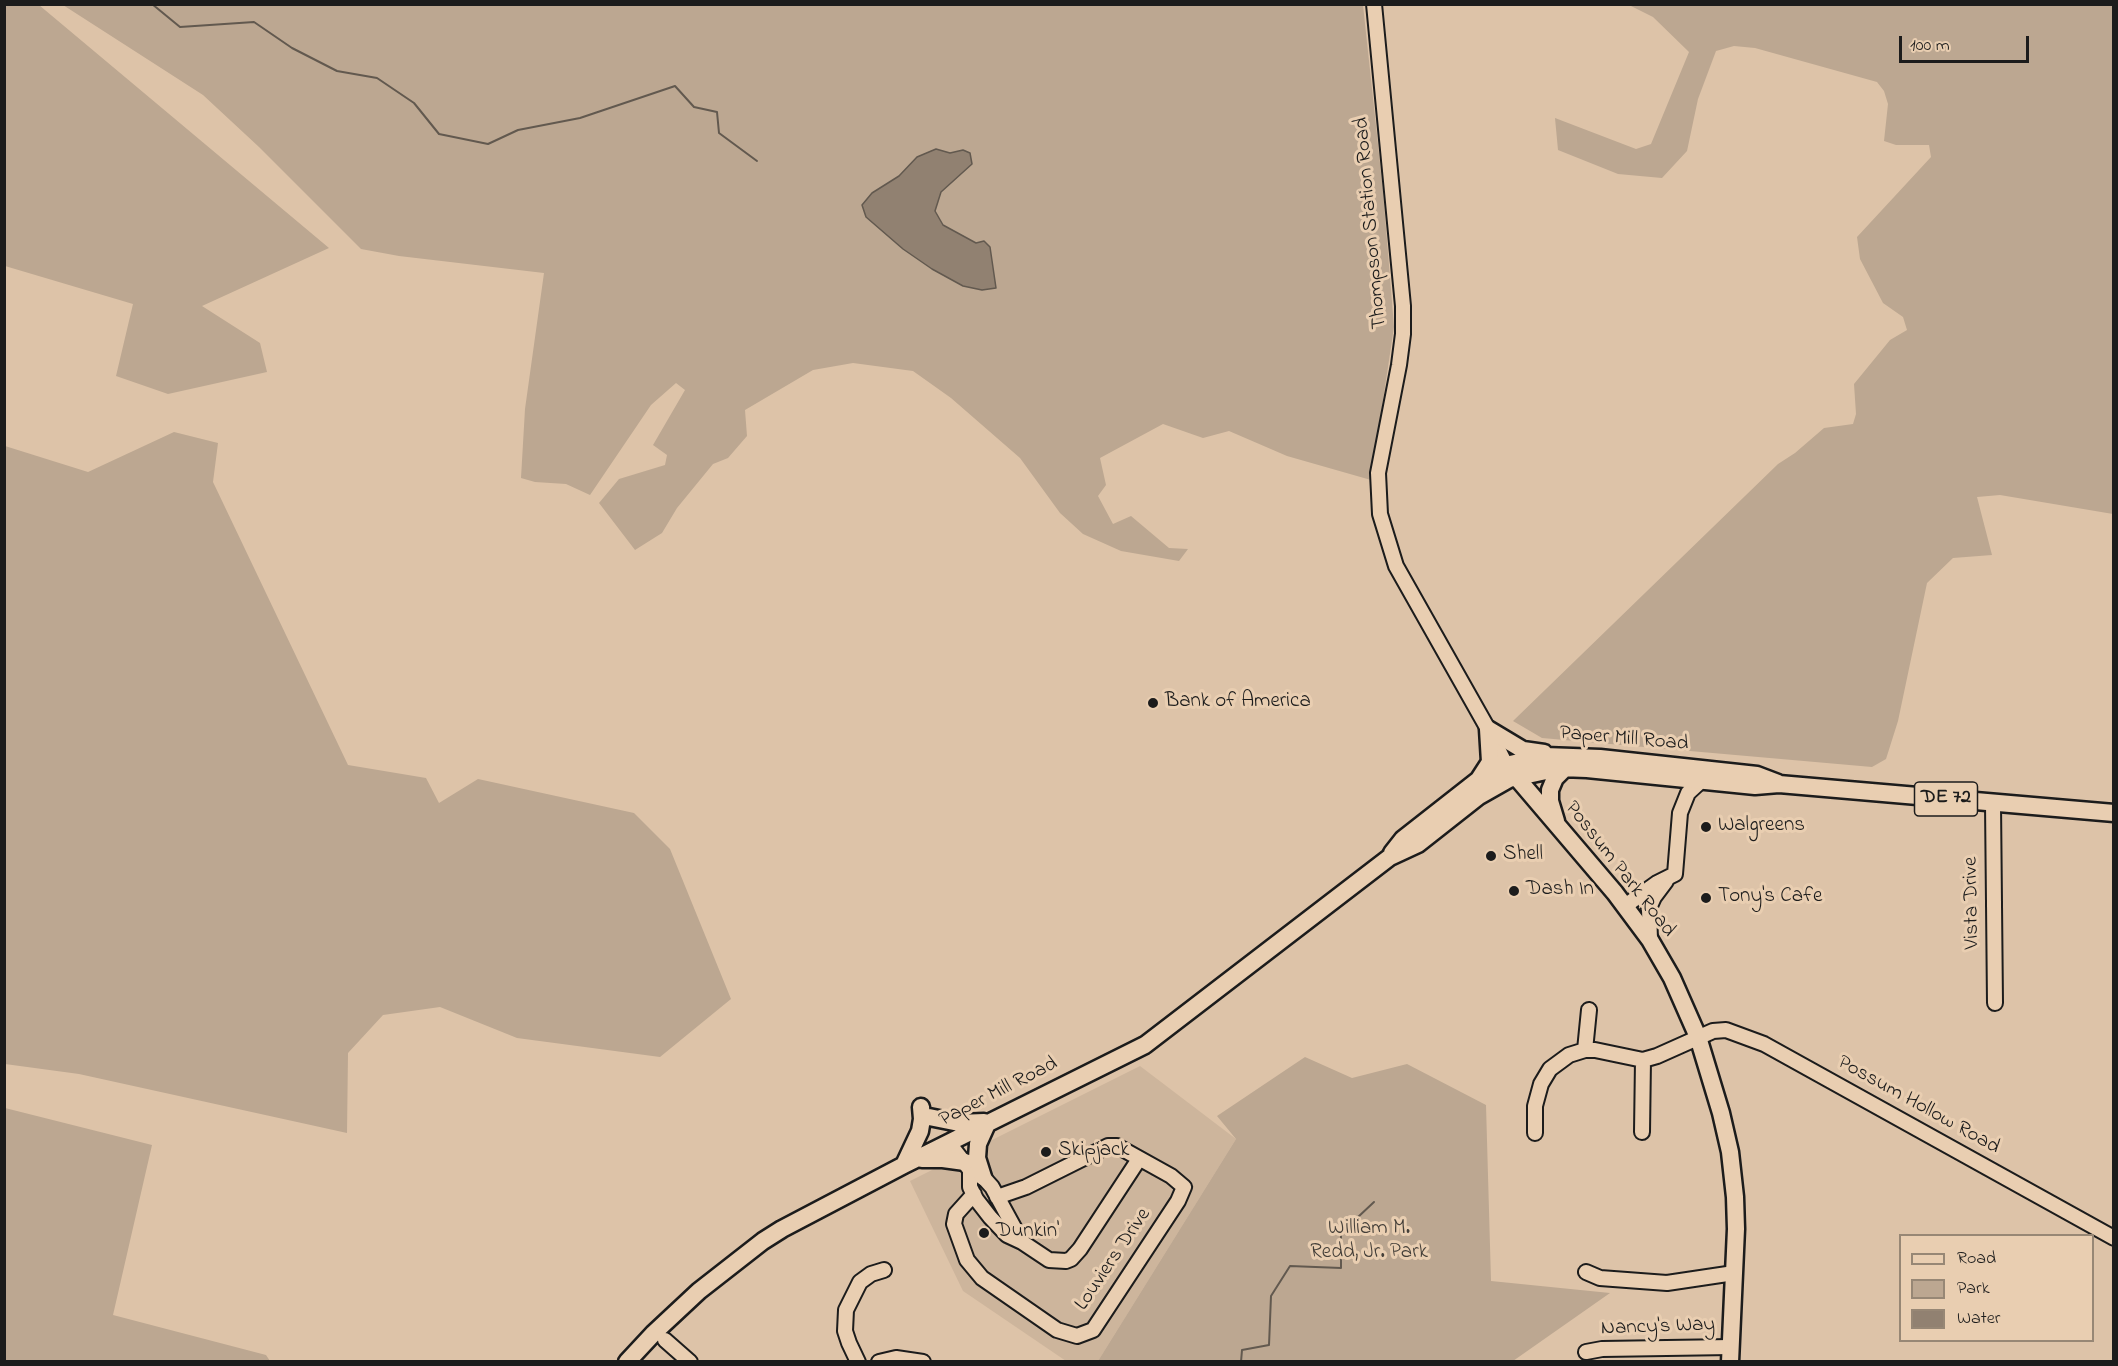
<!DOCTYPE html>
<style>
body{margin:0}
#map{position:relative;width:2118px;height:1366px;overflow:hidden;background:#ddc3a8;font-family:"Indie Flower",sans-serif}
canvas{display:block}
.frame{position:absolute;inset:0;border:6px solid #1c1c1c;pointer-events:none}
.legend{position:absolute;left:1899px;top:1234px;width:195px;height:108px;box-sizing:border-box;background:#e9ceb1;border:2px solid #978775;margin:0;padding:8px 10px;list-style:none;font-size:18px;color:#1c1c1c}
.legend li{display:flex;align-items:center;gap:12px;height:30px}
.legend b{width:30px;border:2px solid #978775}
.scale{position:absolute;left:1899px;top:36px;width:130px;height:27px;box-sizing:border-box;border:3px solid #1c1c1c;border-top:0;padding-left:8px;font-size:18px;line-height:21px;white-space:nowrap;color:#1c1c1c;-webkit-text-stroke:4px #e9ceb1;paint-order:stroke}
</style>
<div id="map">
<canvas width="2118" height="1366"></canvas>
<div class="frame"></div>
<ul class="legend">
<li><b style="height:8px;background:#e9ceb1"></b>Road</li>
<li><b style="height:16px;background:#bca791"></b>Park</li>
<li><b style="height:16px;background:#918171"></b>Water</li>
</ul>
<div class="scale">100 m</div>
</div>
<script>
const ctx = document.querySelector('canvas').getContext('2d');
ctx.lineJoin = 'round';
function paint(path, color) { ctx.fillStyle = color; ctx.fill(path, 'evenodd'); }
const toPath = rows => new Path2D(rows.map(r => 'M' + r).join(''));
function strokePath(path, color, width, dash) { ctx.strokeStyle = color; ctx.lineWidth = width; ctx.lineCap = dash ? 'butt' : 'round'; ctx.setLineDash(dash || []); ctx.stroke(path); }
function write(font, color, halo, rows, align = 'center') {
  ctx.font = font + ' "Indie Flower",sans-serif'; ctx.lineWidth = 6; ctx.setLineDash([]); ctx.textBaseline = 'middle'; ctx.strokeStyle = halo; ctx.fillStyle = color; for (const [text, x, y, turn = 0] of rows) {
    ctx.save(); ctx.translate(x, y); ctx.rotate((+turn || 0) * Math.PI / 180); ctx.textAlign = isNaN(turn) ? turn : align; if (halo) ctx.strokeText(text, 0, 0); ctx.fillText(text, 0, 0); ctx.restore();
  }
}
paint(toPath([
 [1140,1066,1236,1139,1098,1361,1066,1361,963,1291,910,1181]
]), '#cdb59c');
paint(toPath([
 [4,5,39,5,329,248,202,306,260,343,267,372,168,394,116,376,133,304,5,266],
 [63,5,1363,5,1383,191,1394,327,1371,480,1287,456,1229,431,1203,438,1163,424,1100,458,1106,485,1098,496,1113,524,1131,516,1169,548,1188,549,1179,561,1121,551,1083,534,1060,513,1020,458,951,398,913,371,853,363,813,370,745,410,747,436,728,458,713,464,677,508,662,533,635,550,599,503,619,479,665,465,667,455,653,445,685,390,676,383,651,405,590,495,566,484,535,482,521,478,525,409,544,273,399,256,361,249,259,147,203,95],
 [1629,5,2113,5,2113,514,2000,495,1977,497,1992,555,1953,558,1927,583,1898,721,1886,759,1872,767,1542,738,1513,721,1778,464,1795,453,1824,428,1853,424,1856,414,1854,384,1890,340,1907,330,1903,317,1883,303,1860,259,1857,237,1931,157,1929,145,1896,145,1884,141,1888,104,1884,91,1877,82,1755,48,1734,46,1716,51,1698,99,1687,151,1662,178,1618,174,1558,150,1555,118,1636,149,1651,144,1689,52,1653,17],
 [174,432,218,443,213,482,348,765,426,778,439,803,478,779,634,813,670,849,731,999,660,1057,517,1038,440,1007,383,1015,348,1053,347,1133,79,1074,5,1064,5,446,88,472],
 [1305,1057,1352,1078,1407,1064,1486,1105,1491,1281,1610,1293,1513,1361,1098,1361,1236,1139,1217,1116],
 [5,1108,152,1145,113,1315,266,1355,270,1361,5,1361]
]), '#bca791');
const water = toPath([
 [936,149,950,153,963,150,970,153,972,164,941,192,935,211,943,225,976,243,984,241,990,247,996,288,982,290,963,286,932,269,903,249,866,217,862,205,872,193,899,176,917,157,936,149]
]);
paint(water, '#918171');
strokePath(water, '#62594f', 1.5);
strokePath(toPath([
 [152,4,180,27,254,22,292,48,337,71,377,78,414,103,439,134,488,144,518,130,580,118,675,86,694,107,717,112,719,133,757,161],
 [1241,1362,1242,1350,1269,1345,1271,1296,1290,1266,1341,1268,1341,1233,1374,1202]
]), '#62594f', 2);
const minor = toPath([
 [1374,4,1403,306,1403,334,1399,365,1378,473,1380,514,1396,566,1488,729,1506,765],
 [1993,804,1995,1003],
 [1625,906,1657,883,1675,874,1680,813,1688,793,1701,781],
 [1650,940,1649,908,1654,897,1666,881],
 [1585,1050,1589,1010],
 [1642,1132,1643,1060],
 [1535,1133,1535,1106,1541,1084,1550,1069,1569,1055,1585,1050,1595,1050,1643,1060,1657,1056,1713,1031,1726,1030,1764,1044,2114,1238],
 [949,1143,970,1170,983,1177,992,1187,1022,1242],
 [970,1170,970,1187,976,1199,990,1217,1007,1235,1022,1242,1049,1260,1066,1261,1071,1259,1080,1249,1139,1159],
 [974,1194,956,1214,954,1224,967,1260,982,1278,1057,1330,1077,1336,1093,1330,1178,1201,1184,1187,1171,1176,1117,1146,1108,1146,1026,1187,997,1197],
 [1586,1272,1600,1278,1667,1283,1734,1273],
 [665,1340,690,1362],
 [1586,1352,1602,1349,1731,1347],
 [858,1362,849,1343,845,1331,846,1310,860,1282,871,1274,884,1270],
 [879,1362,896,1358,923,1362]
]);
const major = toPath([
 [1488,729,1523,750,1544,753],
 [1506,765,1615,893,1650,940,1672,978,1698,1037,1721,1113,1730,1152,1735,1197,1736,1229,1730,1362],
 [1479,779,1490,762,1488,729],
 [1556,821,1550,801,1550,790,1555,778,1565,768],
 [1392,853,1403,839,1482,777,1506,765,1545,756,1600,758,1757,775,1778,783],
 [929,1117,959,1123,984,1122],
 [922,1159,943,1159,965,1162],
 [904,1165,920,1131,922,1119,921,1107],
 [983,1177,977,1158,978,1144,987,1124],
 [627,1362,654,1333,699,1291,763,1241,782,1229,904,1165,1145,1045,1390,857,1418,844,1479,796,1509,779,1560,768,1587,769,1755,786,1779,784,2114,813]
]);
strokePath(minor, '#1c1c1c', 18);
strokePath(major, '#1c1c1c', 21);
strokePath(minor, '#e9ceb1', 14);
strokePath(major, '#e9ceb1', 16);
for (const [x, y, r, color] of [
 [1153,703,6,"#1c1c1c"],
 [1706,827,6,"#1c1c1c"],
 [1491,856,6,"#1c1c1c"],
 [1514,891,6,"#1c1c1c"],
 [1706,898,6,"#1c1c1c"],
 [1046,1152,6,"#1c1c1c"],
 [984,1233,6,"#1c1c1c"]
]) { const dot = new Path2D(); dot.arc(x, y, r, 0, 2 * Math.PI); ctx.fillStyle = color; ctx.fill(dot); strokePath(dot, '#e9ceb1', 2); }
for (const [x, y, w] of [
 [1946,799,63]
]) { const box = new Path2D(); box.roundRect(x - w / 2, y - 17, w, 34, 4.5); ctx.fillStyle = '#e9ceb1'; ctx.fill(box); strokePath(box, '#1c1c1c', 1.5); }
write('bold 20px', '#1c1c1c', null, [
 ["DE 72",1946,799]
]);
write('21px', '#1c1c1c', '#e9ceb1', [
 ["Thompson Station Road",1372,223,-95],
 ["Paper Mill Road",1624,740,5],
 ["Possum Park Road",1619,870,52],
 ["Vista Drive",1973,903,-91],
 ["Paper Mill Road",999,1093,-27],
 ["Possum Hollow Road",1918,1106,29],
 ["Louviers Drive",1114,1260,-56],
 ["Nancy's Way",1658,1328,-2]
]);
write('21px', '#1c1c1c', '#e9ceb1', [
 ["Bank of America",1165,703],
 ["Walgreens",1718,827],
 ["Shell",1503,856],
 ["Dash In",1526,891],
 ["Tony's Cafe",1718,898],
 ["Skipjack",1058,1152],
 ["Dunkin'",996,1233]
], 'left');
write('21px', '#443f39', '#e9ceb1', [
 ["William M.",1369,1230],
 ["Redd, Jr. Park",1369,1254]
]);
</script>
